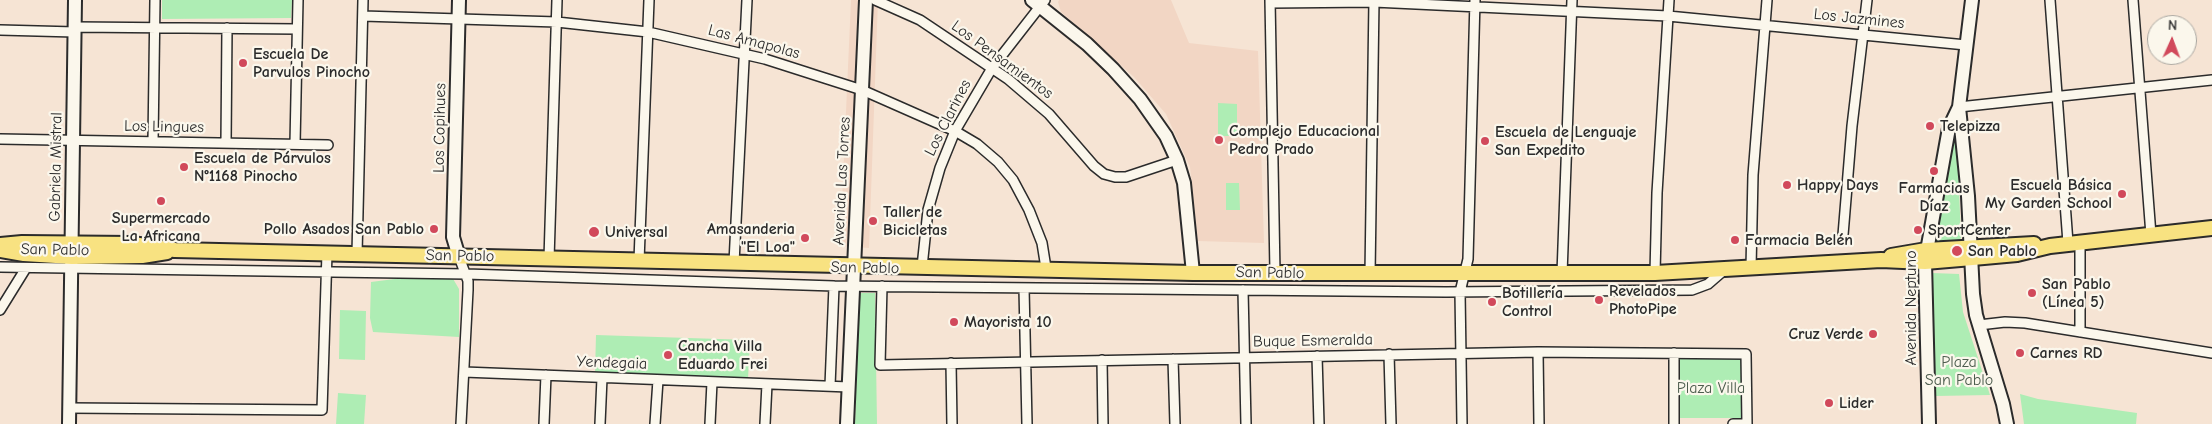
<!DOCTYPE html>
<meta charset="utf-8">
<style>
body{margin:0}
#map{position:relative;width:2212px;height:424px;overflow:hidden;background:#f6e4d4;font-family:"Comic Neue",sans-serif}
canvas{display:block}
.north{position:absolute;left:2147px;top:15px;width:50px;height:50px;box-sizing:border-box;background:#fbf7ec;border:1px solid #a8a59f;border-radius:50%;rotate:2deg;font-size:14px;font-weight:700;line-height:20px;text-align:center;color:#2b2b2b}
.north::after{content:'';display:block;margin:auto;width:18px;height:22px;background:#d1495b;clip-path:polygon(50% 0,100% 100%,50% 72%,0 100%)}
</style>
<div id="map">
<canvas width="2212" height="424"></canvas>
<div class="north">N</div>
</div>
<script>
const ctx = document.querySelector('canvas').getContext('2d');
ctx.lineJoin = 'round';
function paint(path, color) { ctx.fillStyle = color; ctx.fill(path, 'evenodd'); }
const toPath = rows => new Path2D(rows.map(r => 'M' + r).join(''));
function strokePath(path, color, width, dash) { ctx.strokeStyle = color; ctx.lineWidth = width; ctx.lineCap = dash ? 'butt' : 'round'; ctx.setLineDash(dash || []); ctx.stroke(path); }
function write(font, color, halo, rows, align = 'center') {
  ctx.font = font + ' "Comic Neue",sans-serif'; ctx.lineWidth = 4.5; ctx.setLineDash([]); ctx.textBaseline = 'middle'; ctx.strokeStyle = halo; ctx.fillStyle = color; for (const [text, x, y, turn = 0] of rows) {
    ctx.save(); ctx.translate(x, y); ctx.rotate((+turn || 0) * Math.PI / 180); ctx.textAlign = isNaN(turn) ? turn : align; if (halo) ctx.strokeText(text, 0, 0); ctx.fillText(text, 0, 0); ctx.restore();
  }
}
paint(toPath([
 [851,0,878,0,869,248,840,246],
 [1059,0,1171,0,1189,43,1258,51,1264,243,1198,241,1190,167,1166,114,1134,77,1061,12,1058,2]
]), '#f2d6c4');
paint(toPath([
 [162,0,292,0,291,18,162,19],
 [1218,103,1237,104,1237,136,1218,136],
 [1954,114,1956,114,1961,238,1958,241,1939,242,1936,240],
 [1226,183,1239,183,1240,210,1226,210],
 [1932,273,1959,274,1963,312,1990,395,1936,396],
 [418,276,452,277,459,289,459,337,373,332,370,318,371,282],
 [859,293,875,293,877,424,855,424],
 [340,310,366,311,365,360,339,359],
 [596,335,750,340,748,379,595,373],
 [1678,357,1742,358,1742,418,1680,418],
 [338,393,366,395,364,424,336,424],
 [2020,394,2038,399,2137,413,2136,424,2024,424]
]), '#aeedb4');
const street = toPath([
 [875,0,920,20,1008,79,1049,114,1094,166,1104,174,1115,177,1126,177,1177,160],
 [1270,0,1275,272],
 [2050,0,2068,243],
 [2133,0,2151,235],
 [1270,3,1374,2,1668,16,1966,45],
 [363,16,557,22,648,32,765,59,862,90,955,131,977,144,998,162,1013,180,1029,210,1042,243,1046,268],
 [75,27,297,29],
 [0,30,75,32],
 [1959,107,2212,80],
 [0,139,328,145],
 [153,142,155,0],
 [226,143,227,28],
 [295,144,298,0],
 [1843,235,1852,126,1867,0],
 [357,254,363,0],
 [459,257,468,281,468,290,461,424],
 [549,259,557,0],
 [639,261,649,0],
 [734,263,747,0],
 [0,267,466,274,834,286,1446,292,1692,290,1708,284,1723,271],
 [922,267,928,210,940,168,955,131,992,68,1045,0],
 [1751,268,1753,175,1767,0],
 [1655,273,1657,193,1669,0],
 [1370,274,1374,0],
 [1562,274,1572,0],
 [882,286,880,365,1538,352,1746,354,1747,424],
 [1024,288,1027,424],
 [1243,290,1246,424],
 [0,310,26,268],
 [1979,325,2005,322,2025,323,2212,353],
 [2080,332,2080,242],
 [1538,352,1539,424],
 [1674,353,1674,424],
 [1389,354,1391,424],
 [1317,356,1319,424],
 [1173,359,1175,424],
 [1102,360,1103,424],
 [951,363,952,424],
 [464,372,849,387],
 [830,386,834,286],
 [69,408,322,410,327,253],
 [544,424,546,375],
 [600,424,602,378],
 [655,424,658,380],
 [710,424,712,382],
 [765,424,767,384],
 [1462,424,1460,292,1468,259,1475,0],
 [1733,424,1747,424]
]);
const secondary = toPath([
 [1032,0,1087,44,1113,69,1140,99,1166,136,1177,160,1184,183,1193,273],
 [1972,0,1959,107,1968,196,1973,294,1976,315,2003,404,2007,424],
 [459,257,453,237,459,0],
 [69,424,75,0],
 [847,424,866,0],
 [1929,424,1925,262,1949,128,1959,107]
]);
const primary = toPath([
 [0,245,22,243,132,244,175,250,1193,273,1655,273,1881,260,1925,262,1984,257,2017,254,2050,246,2212,228],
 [0,250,24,254,72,257,142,256,167,252],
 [1891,256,1926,250,2034,244]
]);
strokePath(street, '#2b2b2b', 12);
strokePath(secondary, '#2b2b2b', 16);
strokePath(primary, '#2b2b2b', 18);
strokePath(street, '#fbf7ec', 9);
strokePath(secondary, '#fbf7ec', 12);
strokePath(primary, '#f8e281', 14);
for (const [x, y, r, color] of [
 [243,63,5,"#d1495b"],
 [1930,126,5,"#d1495b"],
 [1219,140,5,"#d1495b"],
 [1485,141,5,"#d1495b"],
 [184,167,5,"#d1495b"],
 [1934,171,5,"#d1495b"],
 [1787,185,5,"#d1495b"],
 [2122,194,5,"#d1495b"],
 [161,201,5,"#d1495b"],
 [873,221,5,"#d1495b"],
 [434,229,5,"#d1495b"],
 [1918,230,5,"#d1495b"],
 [594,232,6,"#d1495b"],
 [805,238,5,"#d1495b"],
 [1735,240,5,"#d1495b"],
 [1957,251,6,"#d1495b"],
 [2032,293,5,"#d1495b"],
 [1599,300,5,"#d1495b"],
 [1492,302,5,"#d1495b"],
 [954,322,5,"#d1495b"],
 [1873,334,5,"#d1495b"],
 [2020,353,5,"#d1495b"],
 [668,355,5,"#d1495b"],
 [1829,403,5,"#d1495b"]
]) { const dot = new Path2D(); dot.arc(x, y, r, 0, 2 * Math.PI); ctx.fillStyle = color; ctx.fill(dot); strokePath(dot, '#fbf7ec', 2); }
write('16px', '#2b2b2b', '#fbf7ec', [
 ["Los Jazmines",1859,19,6],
 ["Las Amapolas",754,42,15],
 ["Los Pensamientos",1002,60,36],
 ["Los Clarines",948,118,-63],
 ["Los Lingues",164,127,1],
 ["Los Copihues",440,128,-89],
 ["Gabriela Mistral",56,167,-89],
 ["Avenida Las Torres",842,181,-87],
 ["San Pablo",55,250,1],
 ["San Pablo",460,256,1],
 ["San Pablo",865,268,1],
 ["San Pablo",1270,273,1],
 ["Avenida Neptuno",1911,308,-90],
 ["Buque Esmeralda",1313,341,-1],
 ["Yendegaia",612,363,2]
]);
write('bold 16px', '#2b2b2b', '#fbf7ec', [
 ["Escuela De",253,54],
 ["Parvulos Pinocho",253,72],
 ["Telepizza",1940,126],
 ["Complejo Educacional",1229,131],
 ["Pedro Prado",1229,149],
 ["Escuela de Lenguaje",1495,132],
 ["San Expedito",1495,150],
 ["Escuela de Párvulos",194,158],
 ["N°1168 Pinocho",194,176],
 ["Happy Days",1797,185],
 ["Escuela Básica",2112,185,"right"],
 ["My Garden School",2112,203,"right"],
 ["Farmacias",1934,188,"center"],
 ["Díaz",1934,206,"center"],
 ["Taller de",883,212],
 ["Bicicletas",883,230],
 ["Supermercado",161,218,"center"],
 ["La Africana",161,236,"center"],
 ["Pollo Asados San Pablo",424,229,"right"],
 ["Amasanderia",795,229,"right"],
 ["\"El Loa\"",795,247,"right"],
 ["SportCenter",1928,230],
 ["Universal",605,232],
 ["Farmacia Belén",1745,240],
 ["San Pablo",1968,251],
 ["San Pablo",2042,284],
 ["(Línea 5)",2042,302],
 ["Revelados",1609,291],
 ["PhotoPipe",1609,309],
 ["Botillería",1502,293],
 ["Control",1502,311],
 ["Mayorista 10",964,322],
 ["Cruz Verde",1863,334,"right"],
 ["Cancha Villa",678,346],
 ["Eduardo Frei",678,364],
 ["Carnes RD",2030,353],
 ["Lider",1839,403]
], 'left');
write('16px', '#4c5c4d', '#fbf7ec', [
 ["Plaza",1959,362],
 ["San Pablo",1959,380],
 ["Plaza Villa",1711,388]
]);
</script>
